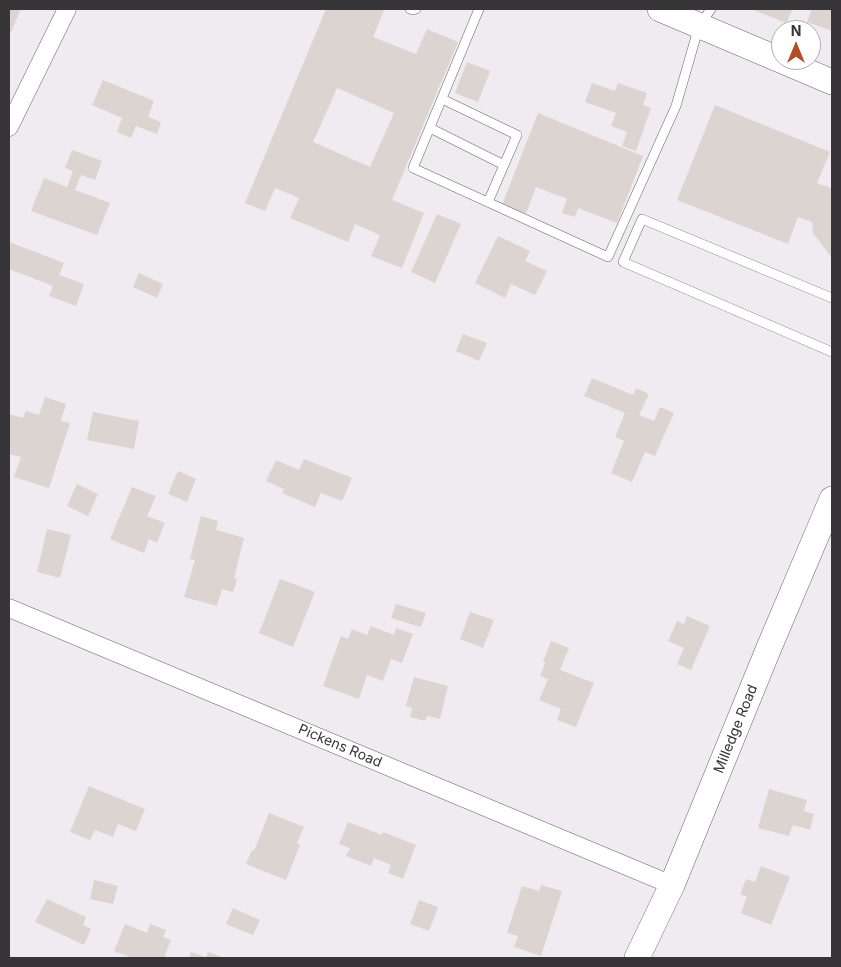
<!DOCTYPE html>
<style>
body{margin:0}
#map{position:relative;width:841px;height:967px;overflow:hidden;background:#f0ebf0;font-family:Inter,sans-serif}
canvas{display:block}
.frame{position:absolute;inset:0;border:10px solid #373537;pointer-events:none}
.north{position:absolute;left:771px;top:20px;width:50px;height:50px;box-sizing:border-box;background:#fff;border:1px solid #afaeaf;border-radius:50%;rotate:0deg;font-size:14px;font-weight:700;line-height:20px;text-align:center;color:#373537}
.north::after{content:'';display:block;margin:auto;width:18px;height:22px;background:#b34c27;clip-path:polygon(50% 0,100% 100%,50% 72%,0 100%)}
</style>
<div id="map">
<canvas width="841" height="967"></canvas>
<div class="frame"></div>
<div class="north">N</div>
</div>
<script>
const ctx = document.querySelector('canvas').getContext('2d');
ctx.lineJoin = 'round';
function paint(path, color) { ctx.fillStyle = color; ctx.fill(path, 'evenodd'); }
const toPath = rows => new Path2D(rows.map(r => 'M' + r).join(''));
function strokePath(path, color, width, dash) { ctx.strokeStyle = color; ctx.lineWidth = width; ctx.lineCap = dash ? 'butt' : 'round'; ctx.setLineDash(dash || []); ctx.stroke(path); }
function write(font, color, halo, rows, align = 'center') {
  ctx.font = font + ' Inter,sans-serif'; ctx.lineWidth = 4; ctx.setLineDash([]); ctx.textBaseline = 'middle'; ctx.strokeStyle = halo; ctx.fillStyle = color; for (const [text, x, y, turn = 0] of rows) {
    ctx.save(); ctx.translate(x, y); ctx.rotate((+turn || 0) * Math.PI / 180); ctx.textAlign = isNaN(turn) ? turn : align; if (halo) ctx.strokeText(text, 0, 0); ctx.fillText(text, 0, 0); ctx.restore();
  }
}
paint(toPath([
 [9,9,21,9,11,32,9,31],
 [326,9,380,9,384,10,373,37,416,54,427,29,458,42,392,200,424,213,402,268,371,256,380,235,355,224,348,242,290,218,299,198,275,188,265,211,245,203],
 [337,88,394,113,370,167,313,142],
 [751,9,793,9,786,23],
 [812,9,832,9,832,31,807,22],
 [467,62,490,71,478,102,455,93],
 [103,80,154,101,148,117,161,122,157,134,136,126,131,138,117,132,122,118,92,105],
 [592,83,615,91,618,83,647,93,643,105,651,108,636,151,622,146,627,132,611,126,616,113,585,102],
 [715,105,830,152,817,183,830,188,832,187,832,258,813,233,812,222,798,217,788,244,677,200],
 [538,113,643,156,617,223,578,208,575,217,562,213,567,199,536,187,526,214,502,205],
 [72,150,102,161,95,180,81,175,75,190,110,203,97,235,31,211,44,178,67,187,73,171,65,168],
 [437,214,461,224,435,283,411,272],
 [498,236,530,251,525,261,547,271,535,295,511,284,505,298,475,283],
 [9,242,64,263,59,275,84,284,76,306,49,296,53,286,9,269],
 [139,273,163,284,157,298,133,287],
 [463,334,487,343,479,361,456,351],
 [592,378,633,395,636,388,649,394,639,415,654,421,660,407,674,413,655,456,645,452,632,482,611,473,624,441,615,437,625,413,584,396],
 [45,397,66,404,61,421,70,423,49,488,14,477,21,457,9,454,9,414,23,418,26,411,39,415],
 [93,412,139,421,134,449,87,440],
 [304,459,352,478,342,501,321,493,315,507,282,493,284,489,266,481,276,460,299,470],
 [178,471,196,479,187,502,168,494],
 [77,484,98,494,88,516,67,506],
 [132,487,156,496,147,516,165,523,157,543,149,539,144,553,110,539],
 [201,516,218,521,216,530,244,538,234,578,237,579,233,592,222,589,217,606,184,597,195,560,190,559],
 [47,529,71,535,60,578,37,572],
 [280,579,315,592,293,647,259,633],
 [396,604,426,613,421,627,391,618],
 [470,612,494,620,483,648,460,639],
 [687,616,710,626,691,670,677,664,684,648,668,641,677,621,684,624],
 [371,626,394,635,396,628,413,634,402,663,391,659,383,681,367,675,359,699,323,686,341,636,348,639,352,629,367,635],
 [551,641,569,648,560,670,594,683,576,727,557,720,561,709,539,700,548,679,540,676,545,663,543,662],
 [414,677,448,686,440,719,427,716,425,721,410,717,412,708,406,706],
 [89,786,145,809,136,831,118,824,113,837,95,830,90,840,70,832],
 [769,789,807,800,804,811,814,814,810,830,793,825,789,836,758,828],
 [269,813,304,827,297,843,300,845,286,880,246,864,252,850,254,851],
 [348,822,382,835,383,832,416,845,403,879,388,873,391,865,374,858,371,866,346,856,350,848,339,844],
 [761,866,790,877,771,925,741,913,747,897,740,894,746,879,755,882],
 [94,880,118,886,113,904,90,899],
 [541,885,562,891,541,956,514,947,518,936,507,933,522,886,539,891],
 [47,899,86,917,83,925,91,929,84,945,35,922],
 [419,900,438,907,429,931,410,924],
 [233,908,260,920,253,935,226,924],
 [125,924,147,933,150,924,166,930,163,937,171,940,164,958,132,958,114,951],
 [191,952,206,957,208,952,224,958,189,958]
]), '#dbd4d1');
const lane = toPath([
 [410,9,413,10,416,9],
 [479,9,413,168,608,257,676,106,699,26,711,9],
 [442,99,517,135,488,202],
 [430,128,504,165],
 [832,298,642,219,623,262,832,352]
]);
const street = toPath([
 [9,127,67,9],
 [9,608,672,885]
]);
const secondary = toPath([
 [660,9,832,82],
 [637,958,672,885,768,650,832,499]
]);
strokePath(lane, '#69656a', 10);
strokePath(street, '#69656a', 19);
strokePath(secondary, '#69656a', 26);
strokePath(lane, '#fff', 9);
strokePath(street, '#fff', 18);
strokePath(secondary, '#fff', 25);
write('14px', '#373537', '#fff', [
 ["Milledge Road",736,729,-68],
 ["Pickens Road",340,746,23]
]);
</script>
